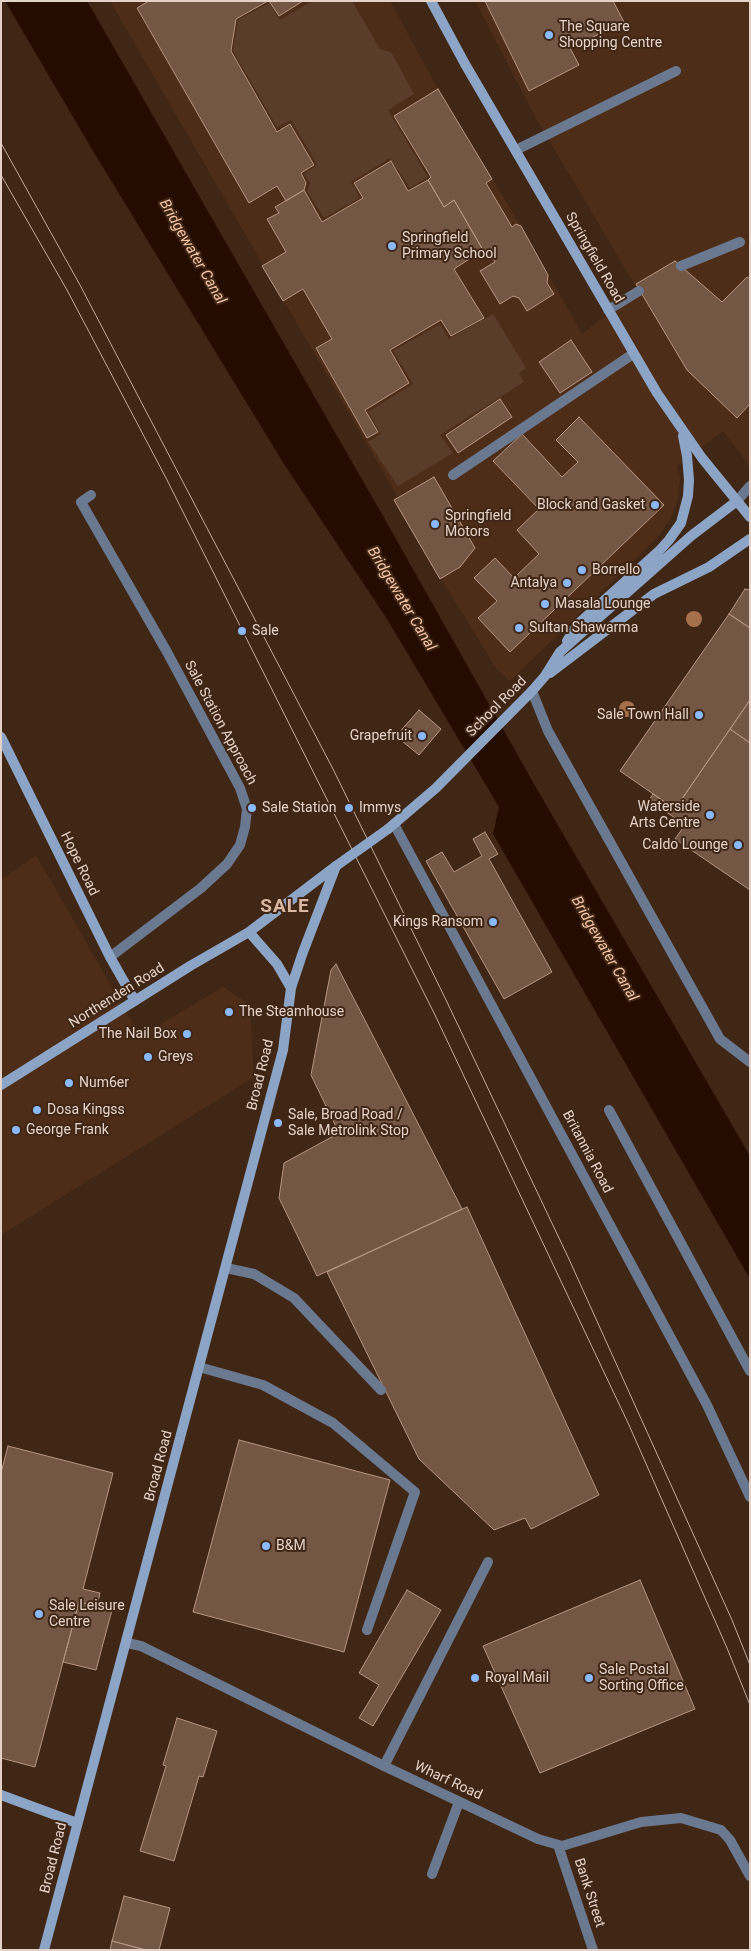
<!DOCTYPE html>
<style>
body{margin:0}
#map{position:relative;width:751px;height:1951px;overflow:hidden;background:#402615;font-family:Roboto,sans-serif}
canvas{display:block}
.frame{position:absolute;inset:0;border:2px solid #e4d2c8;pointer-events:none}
</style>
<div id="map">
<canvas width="751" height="1951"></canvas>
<div class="frame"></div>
</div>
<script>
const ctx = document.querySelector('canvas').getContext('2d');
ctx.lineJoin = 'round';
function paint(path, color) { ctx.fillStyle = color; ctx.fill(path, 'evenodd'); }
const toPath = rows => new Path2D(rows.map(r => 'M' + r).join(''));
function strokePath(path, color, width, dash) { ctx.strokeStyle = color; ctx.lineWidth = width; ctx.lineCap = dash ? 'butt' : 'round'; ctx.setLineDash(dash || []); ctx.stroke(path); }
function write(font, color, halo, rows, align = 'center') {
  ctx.font = font + ' Roboto,sans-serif'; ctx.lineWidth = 4; ctx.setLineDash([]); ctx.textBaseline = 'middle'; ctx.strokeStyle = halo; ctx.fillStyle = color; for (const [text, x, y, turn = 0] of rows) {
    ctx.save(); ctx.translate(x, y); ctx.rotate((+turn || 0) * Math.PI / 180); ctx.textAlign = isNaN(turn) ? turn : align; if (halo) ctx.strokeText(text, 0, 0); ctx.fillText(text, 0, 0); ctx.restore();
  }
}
paint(toPath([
 [110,1,390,1,438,89,521,226,582,334,638,290,537,120,475,1,750,1,750,469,741,454,723,431,677,466,680,478,678,499,671,518,657,538,510,681,496,668,393,500,397,496],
 [36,855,140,1036,223,987,250,1005,254,1077,1,1235,1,880]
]), '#4d2d17');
paint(toPath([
 [312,1,352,1,380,49,391,52,414,94,388,110,428,177,410,188,390,158,351,182,360,198,324,218,307,191,310,183,304,174,317,165,291,120,277,127,233,51,238,20,269,3,280,20],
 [493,314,526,368,519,373,524,382,440,435,453,453,398,486,368,442,381,434,368,412,413,384,393,351,440,324,449,339]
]), '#593c29');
paint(toPath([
 [5,1,87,1,94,13,383,516,534,784,750,1156,750,1279,493,834,499,807,387,619,284,464,93,151]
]), '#250c00');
const building = toPath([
 [149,1,268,1,236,19,231,51,277,132,290,124,314,165,301,173,306,183,304,190,286,201,277,186,249,203,137,8,149,1],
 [269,1,303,1,279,16,269,1],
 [485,1,613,1,624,22,570,48,579,65,529,91,485,1],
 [438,89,492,179,486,183,512,227,516,224,521,226,548,275,547,283,554,294,527,311,519,298,513,296,500,304,480,271,495,262,487,250,483,250,454,200,444,207,428,180,431,177,394,116,438,89],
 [391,161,408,191,428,180,444,207,454,200,483,250,454,269,484,318,451,336,441,320,390,350,409,383,365,410,378,432,367,438,316,348,332,339,303,289,283,301,262,266,286,252,267,219,279,213,275,207,304,190,322,222,363,198,354,183,391,161],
 [675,261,722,302,747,277,750,279,750,404,737,418,687,370,636,284,675,261],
 [571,340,592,372,560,393,539,362,571,340],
 [500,399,512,417,458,453,446,435,500,399],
 [579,417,664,505,510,652,478,618,497,601,474,578,495,558,514,578,539,554,517,530,539,509,493,461,522,434,562,477,578,462,556,440,579,417],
 [434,477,475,548,460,567,440,579,394,500,434,477],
 [745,589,750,590,750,628,729,614,745,589],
 [729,614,750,628,750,700,675,809,620,771,729,614],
 [750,700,750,743,730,729,750,700],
 [419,710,441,729,419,755,396,736,419,710],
 [730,729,750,743,750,890,675,839,685,825,649,800,653,794,675,809,730,729],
 [485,832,498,854,489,859,552,972,504,999,426,861,442,852,454,872,482,856,473,839,485,832],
 [336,964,462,1209,317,1276,279,1198,284,1163,339,1133,311,1075,331,970,336,964],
 [467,1207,599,1495,531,1529,525,1518,494,1530,419,1459,327,1272,467,1207],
 [239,1440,390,1480,344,1652,193,1612,239,1440],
 [8,1446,113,1473,83,1589,100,1593,97,1606,79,1602,35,1767,1,1758,1,1473,8,1446],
 [640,1580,695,1709,540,1773,483,1646,640,1580],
 [407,1590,441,1610,373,1726,359,1718,379,1685,359,1673,407,1590],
 [79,1602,112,1610,96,1670,63,1662,79,1602],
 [177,1718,217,1731,203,1777,199,1776,174,1861,140,1851,166,1766,163,1765,177,1718],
 [124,1896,170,1908,159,1950,145,1950,112,1941,124,1896],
 [112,1941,143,1949,145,1950,110,1950,112,1941]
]);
paint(building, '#735644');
strokePath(building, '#b69581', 1);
strokePath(toPath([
 [516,150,676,71],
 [681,266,740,242],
 [608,310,639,291],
 [453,475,633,354],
 [91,495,81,502,167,652,240,788,247,809,245,827,240,845,227,864,201,888,110,957],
 [609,1110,750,1371],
 [226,1268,254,1274,294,1298,381,1390],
 [199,1367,263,1385,333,1423,415,1492,367,1630],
 [384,1766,488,1562],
 [432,1874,459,1802]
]), '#6a798f', 10);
strokePath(toPath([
 [737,501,750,486],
 [532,691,548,731,720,1039,750,1062],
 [394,824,707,1405,750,1497],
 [127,1643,141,1646,384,1766,538,1839,562,1846,641,1822,681,1818,721,1830,730,1840,750,1876],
 [558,1845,593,1950]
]), '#6a798f', 10);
strokePath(toPath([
 [431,1,465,64,657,393,702,458,750,517],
 [567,641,578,624,659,551,669,540,681,523,688,496,689,480,687,456,683,436],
 [550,673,654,594,709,567,750,539],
 [1,737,110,957,135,1001],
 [388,829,436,788,532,691,545,676,560,652,691,536,737,501],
 [291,988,303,952,336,866],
 [1,1085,190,966,249,932,336,866],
 [1,1795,77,1823],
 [44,1950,283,1050,291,988,277,964,249,932]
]), '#8ca5c7', 10);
strokePath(toPath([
 [1,143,80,285,333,769,447,1002,568,1257,732,1620,750,1665],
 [1,175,67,290,166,478,435,1015,629,1425,727,1648,750,1705]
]), '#bfab9f', 1);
strokePath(toPath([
 [336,866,388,829]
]), '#8ca5c7', 10);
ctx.fillStyle = '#a7704c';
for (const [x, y] of [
 [694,619],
 [627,709]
]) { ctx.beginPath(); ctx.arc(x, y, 8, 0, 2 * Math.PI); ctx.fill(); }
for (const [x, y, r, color] of [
 [549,35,5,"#8bbafc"],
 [392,246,5,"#8bbafc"],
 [655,505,5,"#8bbafc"],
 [435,524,5,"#8bbafc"],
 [582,570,5,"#8bbafc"],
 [567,583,5,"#8bbafc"],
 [545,604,5,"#8bbafc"],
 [519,628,5,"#8bbafc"],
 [242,631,5,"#8bbafc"],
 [699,715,5,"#8bbafc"],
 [422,736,5,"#8bbafc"],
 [252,808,5,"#8bbafc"],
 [349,808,5,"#8bbafc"],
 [710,815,5,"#8bbafc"],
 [738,845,5,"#8bbafc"],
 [493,922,5,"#8bbafc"],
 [229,1012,5,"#8bbafc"],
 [187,1034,5,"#8bbafc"],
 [148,1057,5,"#8bbafc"],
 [69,1083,5,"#8bbafc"],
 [37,1110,5,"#8bbafc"],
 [278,1123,5,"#8bbafc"],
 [16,1130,5,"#8bbafc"],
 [266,1546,5,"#8bbafc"],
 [39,1614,5,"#8bbafc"],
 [475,1678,5,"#8bbafc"],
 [589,1678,5,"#8bbafc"]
]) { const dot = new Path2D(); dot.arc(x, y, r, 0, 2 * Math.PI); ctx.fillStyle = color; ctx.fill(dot); strokePath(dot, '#402615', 2); }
write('14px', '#e4d2c8', '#402615', [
 ["The Square",559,27],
 ["Shopping Centre",559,43],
 ["Springfield",402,238],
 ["Primary School",402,254],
 ["Block and Gasket",645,505,"right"],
 ["Springfield",445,516],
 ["Motors",445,532],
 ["Borrello",592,570],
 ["Antalya",557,583,"right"],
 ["Masala Lounge",555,604],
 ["Sultan Shawarma",529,628],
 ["Sale",252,631],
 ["Sale Town Hall",689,715,"right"],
 ["Grapefruit",412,736,"right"],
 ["Waterside",700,807,"right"],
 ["Arts Centre",700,823,"right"],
 ["Sale Station",262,808],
 ["Immys",359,808],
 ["Caldo Lounge",728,845,"right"],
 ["Kings Ransom",483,922,"right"],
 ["The Steamhouse",239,1012],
 ["The Nail Box",177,1034,"right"],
 ["Greys",158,1057],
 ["Num6er",79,1083],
 ["Dosa Kingss",47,1110],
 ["Sale, Broad Road /",288,1115],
 ["Sale Metrolink Stop",288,1131],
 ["George Frank",26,1130],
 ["B&M",276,1546],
 ["Sale Leisure",49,1606],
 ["Centre",49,1622],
 ["Sale Postal",599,1670],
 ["Sorting Office",599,1686],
 ["Royal Mail",485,1678]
], 'left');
write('14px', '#e4d2c8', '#402615', [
 ["Springfield Road",594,258,60],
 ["School Road",497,707,-45],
 ["Sale Station Approach",220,723,62],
 ["Hope Road",79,864,64],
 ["Northenden Road",117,996,-32],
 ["Broad Road",261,1075,-76],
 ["Britannia Road",587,1152,62],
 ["Broad Road",159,1466,-75],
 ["Wharf Road",448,1781,25],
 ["Broad Road",54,1858,-76],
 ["Bank Street",589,1893,72]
]);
write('italic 15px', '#f7c7a9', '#402615', [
 ["Bridgewater Canal",192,252,60],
 ["Bridgewater Canal",401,599,59],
 ["Bridgewater Canal",604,949,60]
]);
ctx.letterSpacing = '1px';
write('bold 19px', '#d9b7a2', '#402615', [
 ["SALE",285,907]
]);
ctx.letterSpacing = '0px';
</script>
